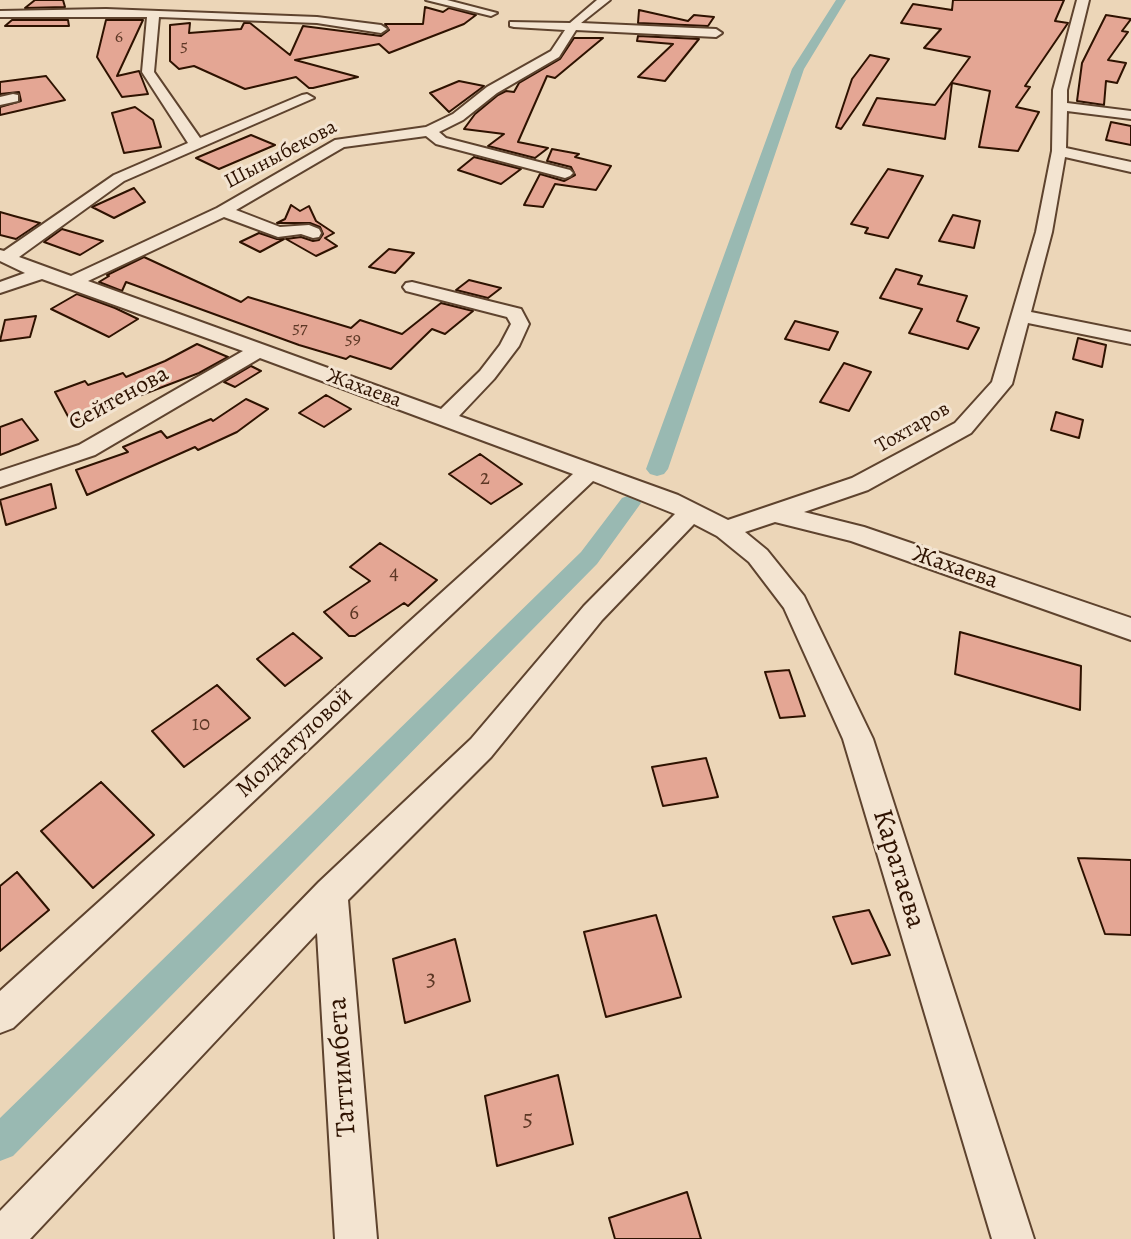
<!DOCTYPE html>
<meta charset="utf-8">
<style>
body{margin:0}
canvas{display:block;background:#ecd6b8}
</style>
<canvas width="1131" height="1239"></canvas>
<script>
const ctx = document.querySelector('canvas').getContext('2d');
ctx.lineJoin = 'round';
const toPath = rows => new Path2D(rows.map(r => 'M' + r).join(''));
function paint(path, color) { ctx.fillStyle = color; ctx.fill(path, 'evenodd'); }
function strokePath(path, color, width, dash) { ctx.strokeStyle = color; ctx.lineWidth = width; ctx.lineCap = dash ? 'butt' : 'round'; ctx.setLineDash(dash || []); ctx.stroke(path); }
function write(font, color, halo, rows, align = 'center') {
  ctx.font = font + ' Alegreya,serif'; ctx.lineWidth = 6; ctx.setLineDash([]); ctx.textBaseline = 'middle'; ctx.strokeStyle = halo; ctx.fillStyle = color; for (const [text, x, y, turn = 0] of rows) {
    ctx.save(); ctx.translate(x, y); ctx.rotate((+turn || 0) * Math.PI / 180); ctx.textAlign = isNaN(turn) ? turn : align; if (halo) ctx.strokeText(text, 0, 0); ctx.fillText(text, 0, 0); ctx.restore();
  }
}
paint(toPath([
 [836,0,846,0,804,69,668,469,664,474,657,476,650,474,646,469,792,69,836,0],
 [630,495,638,498,641,503,597,564,13,1156,0,1161,0,1118,581,552,622,498,630,495]
]), '#99b9b2');
const building = toPath([
 [35,0,63,0,65,7,25,8,35,0],
 [953,0,1064,0,1055,21,1068,23,1025,86,1030,87,1016,107,1039,112,1018,151,979,147,990,91,952,83,945,139,863,125,877,98,935,105,970,57,924,48,941,29,901,23,913,4,952,10,953,0],
 [425,7,443,12,449,8,476,15,464,24,389,53,379,44,295,60,358,77,313,88,309,88,296,77,245,89,194,66,179,69,170,61,170,25,190,23,189,33,241,29,244,23,250,23,290,55,303,26,381,36,389,30,385,24,423,24,425,7],
 [639,10,688,21,694,15,714,17,708,26,638,23,639,10],
 [1106,15,1131,19,1122,31,1128,32,1108,60,1126,63,1117,83,1106,81,1104,105,1077,101,1082,63,1106,15],
 [12,20,68,20,69,26,5,26,12,20],
 [106,20,143,20,117,76,139,71,148,94,122,97,97,57,106,20],
 [638,36,699,39,665,81,638,77,673,44,637,41,638,36],
 [574,38,603,38,555,78,547,76,518,142,548,148,535,158,488,146,504,134,464,129,475,114,498,95,506,91,514,92,519,83,560,59,574,38],
 [870,55,889,59,841,129,836,127,852,79,870,55],
 [46,76,65,100,0,115,0,107,21,101,19,92,0,94,0,82,46,76],
 [459,81,484,86,449,112,430,93,459,81],
 [135,107,153,120,161,147,124,153,112,113,135,107],
 [1111,122,1131,126,1131,145,1106,140,1111,122],
 [251,135,275,145,219,169,196,158,251,135],
 [552,149,579,154,575,157,611,166,596,190,555,184,543,207,524,205,540,174,564,181,575,175,571,167,547,161,552,149],
 [474,157,521,169,501,184,458,170,474,157],
 [888,169,923,176,888,238,865,233,868,228,851,224,888,169],
 [134,188,145,202,114,218,92,207,134,188],
 [291,205,300,211,309,206,316,221,334,233,325,238,337,246,316,256,286,239,301,237,313,241,319,240,323,234,320,227,310,223,277,223,285,219,291,205],
 [0,212,14,216,40,223,16,239,0,235,0,212],
 [953,215,980,221,974,248,939,241,953,215],
 [62,229,103,241,80,255,44,242,62,229],
 [259,233,277,239,284,239,260,252,240,242,259,233],
 [389,249,414,253,395,273,369,267,389,249],
 [144,257,241,302,248,297,351,328,360,320,402,334,441,303,473,311,445,334,432,329,391,369,350,356,346,359,299,345,126,282,122,291,99,282,109,276,107,275,144,257],
 [896,269,922,276,918,284,967,296,957,321,979,328,968,349,909,333,922,309,880,298,896,269],
 [469,280,501,288,488,298,456,290,469,280],
 [77,294,115,308,138,319,109,337,51,309,77,294],
 [36,316,30,337,0,341,5,320,36,316],
 [795,321,838,332,829,350,785,339,795,321],
 [1078,338,1106,345,1102,367,1073,359,1078,338],
 [197,344,228,357,199,373,71,422,55,392,85,381,88,385,123,373,126,377,165,361,197,344],
 [844,363,871,372,849,411,820,402,844,363],
 [251,366,261,371,235,387,224,382,251,366],
 [326,395,351,409,324,427,299,413,326,395],
 [246,399,268,409,237,432,198,450,195,447,87,495,76,470,128,452,123,447,161,431,167,438,211,419,213,421,246,399],
 [1056,412,1083,420,1079,438,1051,430,1056,412],
 [22,419,38,440,0,455,0,427,22,419],
 [480,454,522,484,491,504,449,474,480,454],
 [51,484,56,508,6,525,0,500,51,484],
 [380,543,437,580,408,606,404,603,355,636,349,636,324,612,370,581,350,567,380,543],
 [960,632,1081,666,1080,710,955,674,960,632],
 [293,633,322,658,285,686,257,659,293,633],
 [789,670,805,716,780,718,765,672,789,670],
 [217,685,250,718,184,767,152,731,217,685],
 [706,758,718,797,663,806,652,767,706,758],
 [101,782,154,835,93,888,41,831,101,782],
 [1078,858,1131,860,1131,935,1105,934,1078,858],
 [17,872,49,910,0,951,0,886,17,872],
 [869,910,890,955,852,964,833,917,869,910],
 [656,915,681,997,606,1017,584,932,656,915],
 [455,939,470,1001,405,1023,393,959,455,939],
 [558,1075,573,1144,497,1166,485,1096,558,1075],
 [687,1192,701,1239,615,1239,609,1218,687,1192]
]);
paint(building, '#e4a694');
strokePath(building, '#2e1200', 2);
const minor = toPath([
 [426,0,447,0,497,13,491,16,426,0],
 [597,0,610,0,581,23,716,29,722,33,716,37,576,30,559,57,497,93,463,120,439,132,446,138,570,170,573,173,570,176,565,178,436,144,426,136,344,147,236,210,280,227,309,225,319,229,321,233,319,237,313,238,301,234,278,237,224,217,88,281,441,409,480,371,500,345,511,324,507,317,406,291,403,287,406,283,412,282,521,309,529,324,519,346,494,379,459,416,678,495,728,520,852,478,955,423,992,382,1036,232,1052,151,1053,90,1077,0,1089,0,1067,90,1067,103,1131,111,1131,119,1067,111,1066,148,1131,162,1131,172,1065,157,1052,232,1031,312,1131,332,1131,344,1028,323,1012,384,971,433,868,490,804,512,864,527,1131,618,1131,640,851,541,775,522,745,532,767,550,804,596,873,739,1034,1239,992,1239,843,739,784,608,749,562,717,536,694,524,602,620,491,757,348,900,377,1239,335,1239,317,933,30,1239,0,1239,0,1211,319,882,471,739,584,606,675,514,593,481,13,1028,0,1033,0,991,573,474,260,358,95,455,0,487,0,471,79,445,243,351,42,279,0,293,0,282,25,273,0,261,0,250,4,251,114,175,188,143,142,72,147,17,0,17,0,11,106,9,317,17,381,25,387,29,381,33,317,23,159,17,154,72,200,138,302,95,307,94,314,98,124,181,19,257,71,276,217,208,335,140,426,127,453,114,487,87,551,51,565,30,514,27,510,26,510,22,570,23,597,0],
 [13,94,18,95,18,101,0,105,0,97,13,94]
]);
strokePath(minor, '#5e432e', 4);
paint(minor, '#f3e4d1');
write('18px', '#5c3725', null, [
 ["6",119,38],
 ["5",184,47],
 ["57",300,329],
 ["59",353,340]
]);
write('21px', '#2e1200', '#f3e4d1', [
 ["Шыныбекова",281,155,-28],
 ["Жахаева",364,389,20],
 ["Тохтаров",913,428,-30]
]);
write('21px', '#5c3725', null, [
 ["2",485,479],
 ["4",394,574],
 ["6",354,614],
 ["10",201,725]
]);
write('24px', '#2e1200', '#f3e4d1', [
 ["Сейтенова",119,399,-29],
 ["Жахаева",955,568,19],
 ["Молдагуловой",295,743,-43]
]);
write('24px', '#5c3725', null, [
 ["3",431,980],
 ["5",528,1120]
]);
write('28px', '#2e1200', '#f3e4d1', [
 ["Каратаева",898,869,73],
 ["Таттимбета",343,1067,-94]
]);
</script>
